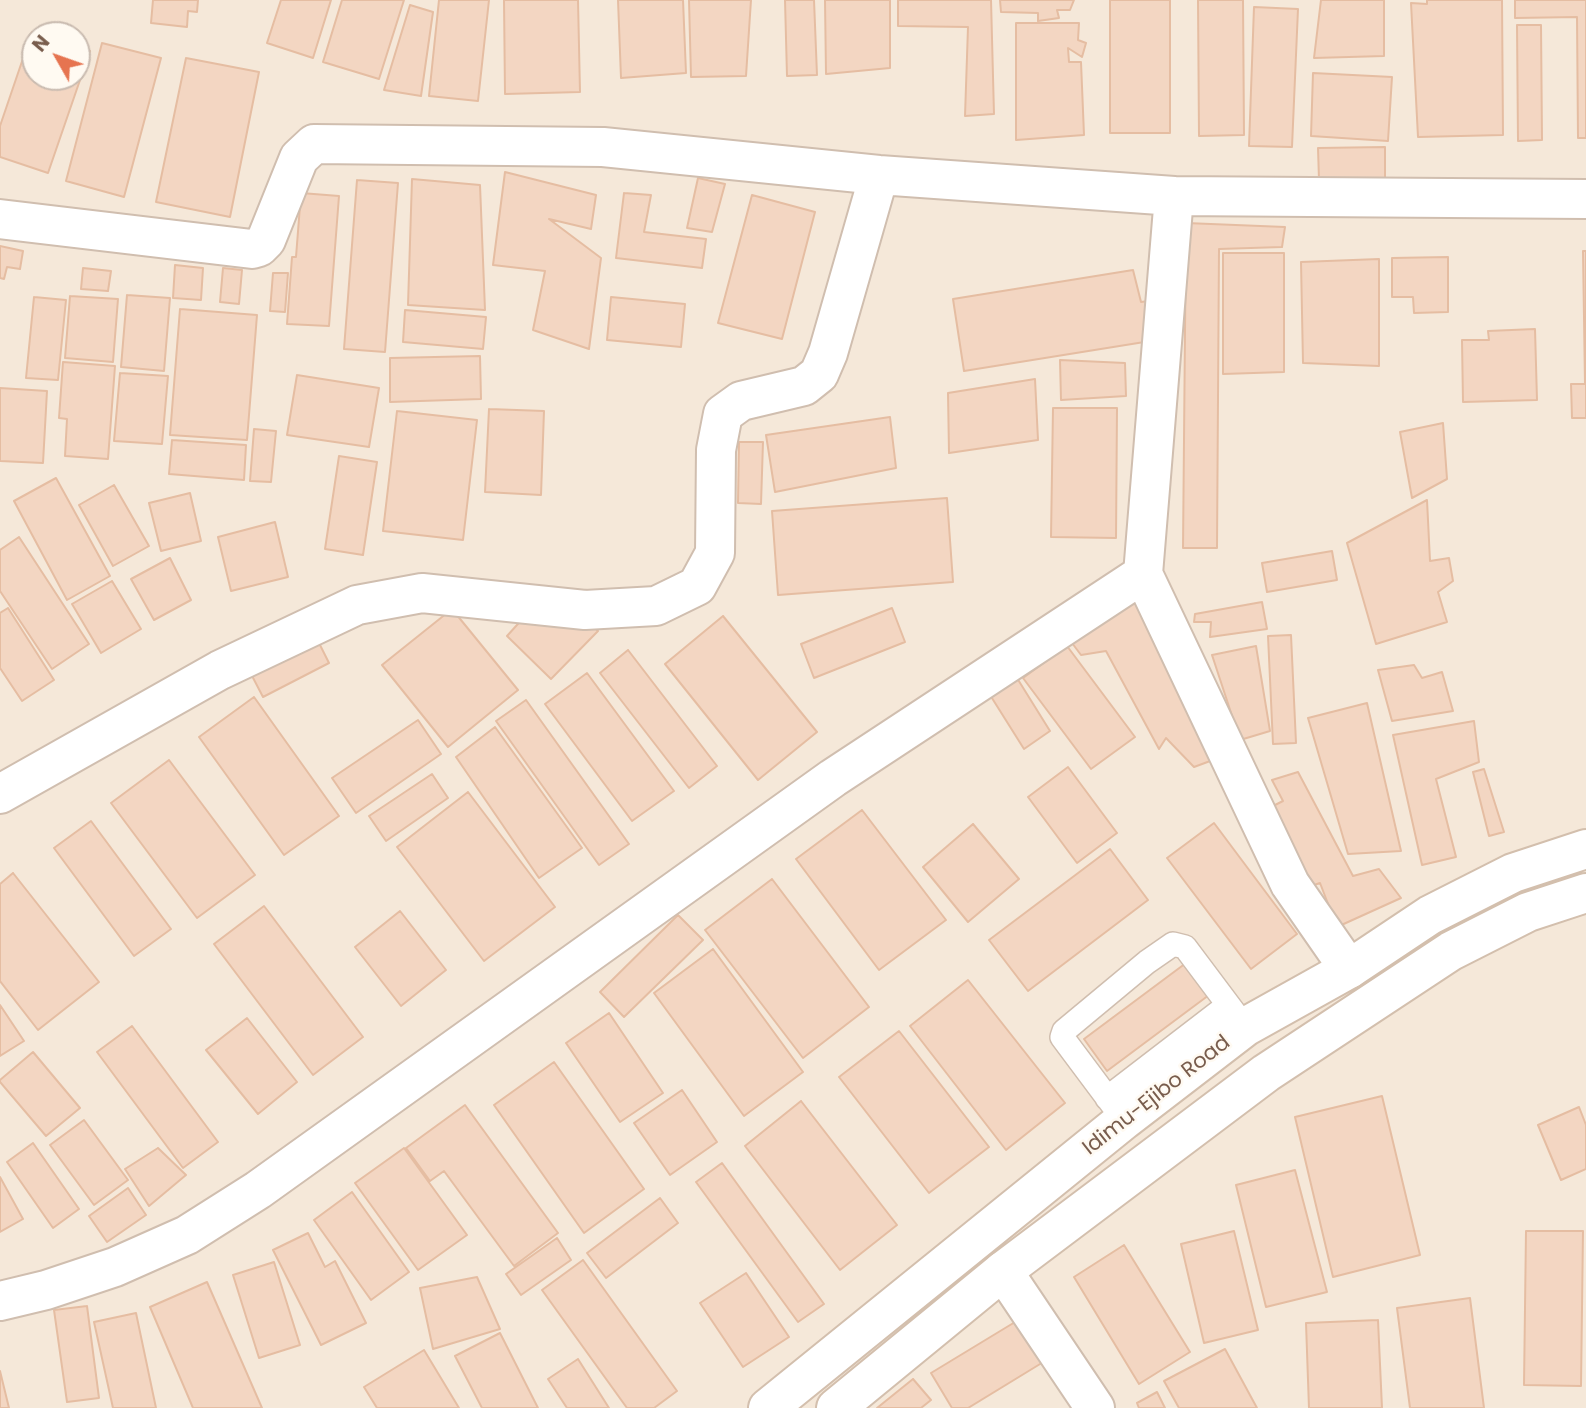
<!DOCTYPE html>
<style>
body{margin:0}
#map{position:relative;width:1586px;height:1408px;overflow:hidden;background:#fdf6eb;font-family:Poppins,sans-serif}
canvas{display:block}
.north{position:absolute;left:21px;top:21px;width:70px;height:70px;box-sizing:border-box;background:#fffaf2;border:2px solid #c9bbb0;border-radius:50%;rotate:310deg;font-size:19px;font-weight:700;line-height:28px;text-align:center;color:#795d4d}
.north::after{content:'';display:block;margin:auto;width:24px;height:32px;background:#e67450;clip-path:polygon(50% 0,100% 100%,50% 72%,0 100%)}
</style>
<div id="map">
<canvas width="1586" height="1408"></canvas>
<div class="north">N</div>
</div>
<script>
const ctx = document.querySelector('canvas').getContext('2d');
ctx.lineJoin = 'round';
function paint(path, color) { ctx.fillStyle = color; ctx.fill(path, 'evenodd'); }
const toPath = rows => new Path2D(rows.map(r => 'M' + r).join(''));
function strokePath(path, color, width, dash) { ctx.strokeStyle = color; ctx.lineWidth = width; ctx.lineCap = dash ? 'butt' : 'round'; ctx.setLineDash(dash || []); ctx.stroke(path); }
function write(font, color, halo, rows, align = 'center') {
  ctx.font = font + ' Poppins,sans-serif'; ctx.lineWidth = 5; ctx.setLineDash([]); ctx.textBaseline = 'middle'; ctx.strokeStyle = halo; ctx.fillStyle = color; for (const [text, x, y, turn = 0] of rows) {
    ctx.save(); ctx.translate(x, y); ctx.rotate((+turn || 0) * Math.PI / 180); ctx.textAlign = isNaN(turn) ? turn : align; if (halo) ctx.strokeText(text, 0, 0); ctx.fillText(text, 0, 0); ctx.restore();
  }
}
paint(toPath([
 [0,0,1586,0,1586,1408,0,1408],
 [35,35,77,35,77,77,35,77]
]), '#f5e8d9');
const building = toPath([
 [153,0,198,0,197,12,188,11,187,27,151,23,153,0],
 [281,0,331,0,313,58,267,43,281,0],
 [342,0,404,0,379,79,323,62,342,0],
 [439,0,489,0,478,101,429,96,439,0],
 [504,0,578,0,580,92,505,94,504,0],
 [618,0,683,0,686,73,621,78,618,0],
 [689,0,751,0,746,76,691,77,689,0],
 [785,0,814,0,817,75,787,76,785,0],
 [825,0,890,0,890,68,826,74,825,0],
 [898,0,991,0,994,114,965,116,968,27,898,26,898,0],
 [1000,0,1074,0,1070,10,1057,10,1059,18,1038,21,1038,13,1001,12,1000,0],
 [1110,0,1170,0,1170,133,1110,133,1110,0],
 [1198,0,1243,0,1244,135,1199,136,1198,0],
 [1321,0,1384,0,1384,56,1314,58,1321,0],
 [1427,0,1502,0,1503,135,1418,137,1411,3,1427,4,1427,0],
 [1515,0,1586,0,1586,138,1578,138,1577,17,1515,18,1515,0],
 [410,5,433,12,421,96,384,90,410,5],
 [1254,7,1298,9,1292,147,1249,146,1254,7],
 [1016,23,1079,23,1078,40,1086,43,1082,57,1068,48,1069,62,1081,62,1084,135,1016,140,1016,23],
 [1517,25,1541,25,1542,140,1518,141,1517,25],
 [32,32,42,35,35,35,35,77,77,77,77,47,90,51,48,173,0,157,0,126,32,32],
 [102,43,161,58,124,197,66,181,102,43],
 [186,58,259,72,230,217,156,202,186,58],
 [1313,73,1392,77,1388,141,1311,136,1313,73],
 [1385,147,1385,179,1319,180,1318,148,1385,147],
 [505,172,596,195,591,229,549,219,601,258,589,349,533,330,545,271,493,265,505,172],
 [698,178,725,184,712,232,687,228,698,178],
 [412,179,480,185,485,310,408,305,412,179],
 [357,180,398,183,385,352,344,349,357,180],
 [301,193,339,196,329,326,287,324,292,257,296,257,301,193],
 [624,193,651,195,644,232,706,239,702,268,616,258,624,193],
 [752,195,815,212,782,339,718,323,752,195],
 [1186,223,1285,227,1282,247,1219,249,1217,548,1183,548,1186,223],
 [0,246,23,251,20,269,7,267,4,279,0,278,0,246],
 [1583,251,1586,251,1586,418,1572,418,1571,384,1585,384,1583,251],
 [1223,253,1284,253,1284,372,1223,374,1223,253],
 [1448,257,1448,312,1414,313,1413,297,1392,297,1392,258,1448,257],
 [1379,259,1379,366,1303,363,1301,262,1379,259],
 [175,265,203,268,201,300,173,298,175,265],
 [83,268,111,271,108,291,81,289,83,268],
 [223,268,242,270,239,304,220,302,223,268],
 [1133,270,1141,302,1163,299,1163,339,964,371,953,299,1133,270],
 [273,273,288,273,285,312,270,311,273,273],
 [127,295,170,298,164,371,121,367,127,295],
 [70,296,118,299,113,362,65,358,70,296],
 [34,297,66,300,58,380,26,378,34,297],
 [611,297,685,304,681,347,607,340,611,297],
 [180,309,257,315,247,440,170,435,180,309],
 [405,310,486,317,483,349,403,342,405,310],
 [1535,329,1537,400,1463,402,1462,340,1489,340,1488,331,1535,329],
 [480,356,481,399,390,402,390,358,480,356],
 [1060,360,1125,363,1126,396,1061,400,1060,360],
 [63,362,115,366,108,459,65,456,67,419,59,418,63,362],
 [120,373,168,376,162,444,114,441,120,373],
 [297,375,379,388,369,447,287,435,297,375],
 [1035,379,1038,440,949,453,948,393,1035,379],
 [0,388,47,391,43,463,0,461,0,388],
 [1053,408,1117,408,1116,538,1051,537,1053,408],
 [489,409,544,411,541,495,485,492,489,409],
 [397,411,477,420,463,540,383,531,397,411],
 [890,417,896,468,775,492,766,435,890,417],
 [1443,423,1447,479,1412,498,1400,432,1443,423],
 [254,429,276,431,271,482,250,481,254,429],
 [172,440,246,445,244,480,169,474,172,440],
 [739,442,763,442,761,504,738,503,739,442],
 [339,456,377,462,363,555,325,549,339,456],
 [56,478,110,576,67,600,14,501,56,478],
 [114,485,149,546,113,566,79,505,114,485],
 [190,493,201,541,161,551,149,503,190,493],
 [947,498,953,582,778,595,772,511,947,498],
 [1427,500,1430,561,1449,558,1453,581,1438,592,1447,622,1376,644,1347,543,1427,500],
 [275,522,288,577,231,591,218,537,275,522],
 [19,537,89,644,52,669,0,591,0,550,19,537],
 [1332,551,1337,580,1267,592,1262,563,1332,551],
 [170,558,191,600,154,620,131,579,170,558],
 [112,581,141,629,101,653,72,604,112,581],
 [1136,584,1221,757,1194,767,1166,738,1159,749,1106,651,1081,655,1063,631,1136,584],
 [1262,602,1267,629,1210,637,1211,622,1194,622,1195,614,1262,602],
 [8,608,54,680,22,701,0,668,0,613,8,608],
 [892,608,905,642,814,678,801,644,892,608],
 [452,609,518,690,448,747,382,665,452,609],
 [526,615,584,618,598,631,551,679,507,636,526,615],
 [723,616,817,732,758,780,665,664,723,616],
 [1291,635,1296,743,1273,744,1268,636,1291,635],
 [316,637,329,663,263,697,250,672,316,637],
 [1067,646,1135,737,1091,769,1023,678,1067,646],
 [1256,646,1270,731,1240,740,1212,655,1256,646],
 [628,650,717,766,689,788,600,673,628,650],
 [1414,665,1422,678,1442,672,1453,711,1392,721,1378,670,1414,665],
 [1012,670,1050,731,1024,749,985,687,1012,670],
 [587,673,674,791,632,821,545,704,587,673],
 [254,697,339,816,284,855,199,737,254,697],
 [526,700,629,844,599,865,496,721,526,700],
 [1367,703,1401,851,1348,854,1308,718,1367,703],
 [418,720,441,754,356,813,332,778,418,720],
 [1474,721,1479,762,1436,779,1456,857,1422,865,1393,735,1474,721],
 [495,727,582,848,539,878,456,757,495,727],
 [169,760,255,875,197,918,111,803,169,760],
 [1068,767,1117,833,1077,863,1028,797,1068,767],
 [1484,769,1504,832,1489,836,1473,772,1484,769],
 [1298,772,1353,876,1379,869,1401,898,1337,927,1320,883,1308,887,1273,806,1283,801,1272,780,1298,772],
 [432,774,448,798,386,841,369,816,432,774],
 [468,792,555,907,484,961,397,847,468,792],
 [862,810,946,920,879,970,796,859,862,810],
 [91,821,171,929,134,956,54,848,91,821],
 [1214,823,1297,934,1251,969,1167,858,1214,823],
 [973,824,1019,879,968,922,923,867,973,824],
 [1110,849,1148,900,1028,991,989,940,1110,849],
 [13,873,99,982,38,1030,0,981,0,884,13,873],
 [772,879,869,1007,803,1058,705,930,772,879],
 [264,906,363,1037,313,1075,214,944,264,906],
 [400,911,446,970,401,1006,355,947,400,911],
 [678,915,703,940,624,1017,600,992,678,915],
 [713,949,803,1072,744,1116,654,993,713,949],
 [1186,963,1209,995,1107,1071,1084,1039,1186,963],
 [968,980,1065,1103,1006,1150,910,1026,968,980],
 [0,1005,24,1041,0,1056,0,1005],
 [609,1013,663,1093,620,1122,566,1043,609,1013],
 [247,1018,297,1082,258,1114,206,1050,247,1018],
 [132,1026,218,1142,183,1168,97,1052,132,1026],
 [899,1031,989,1147,929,1193,839,1077,899,1031],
 [33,1052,80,1108,46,1136,0,1082,0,1080,33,1052],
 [554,1062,644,1189,584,1233,494,1105,554,1062],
 [682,1090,717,1142,670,1175,634,1123,682,1090],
 [1382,1096,1420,1255,1333,1277,1295,1117,1382,1096],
 [801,1101,897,1225,840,1270,745,1146,801,1101],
 [465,1105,558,1233,514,1266,444,1171,430,1181,406,1148,465,1105],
 [1579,1107,1586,1125,1586,1169,1561,1180,1538,1125,1579,1107],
 [84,1120,128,1180,94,1205,50,1145,84,1120],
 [33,1143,79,1209,53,1228,7,1162,33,1143],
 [158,1148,186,1175,149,1206,125,1169,158,1148],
 [404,1148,467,1235,418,1270,355,1183,404,1148],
 [722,1163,824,1304,798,1322,696,1182,722,1163],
 [1295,1170,1327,1292,1266,1307,1236,1185,1295,1170],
 [0,1177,23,1219,0,1232,0,1177],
 [128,1188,146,1215,107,1242,89,1216,128,1188],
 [352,1192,409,1272,371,1300,314,1220,352,1192],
 [660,1198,678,1223,606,1278,587,1253,660,1198],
 [1234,1231,1258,1330,1204,1343,1181,1244,1234,1231],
 [1526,1231,1583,1231,1581,1386,1524,1385,1526,1231],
 [308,1233,325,1267,335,1261,366,1323,321,1345,273,1250,308,1233],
 [557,1238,571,1260,521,1295,506,1274,557,1238],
 [1124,1245,1190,1352,1139,1384,1074,1277,1124,1245],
 [583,1260,677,1391,654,1408,627,1408,542,1290,583,1260],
 [274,1262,300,1345,259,1358,233,1275,274,1262],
 [746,1273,789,1337,743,1367,700,1303,746,1273],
 [477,1277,500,1329,433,1349,420,1288,477,1277],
 [207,1282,262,1408,193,1408,150,1307,207,1282],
 [1470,1298,1484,1408,1410,1408,1397,1308,1470,1298],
 [87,1306,99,1398,67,1402,54,1310,87,1306],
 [136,1313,156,1408,113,1408,94,1322,136,1313],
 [1020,1319,1045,1361,968,1408,952,1408,931,1373,1020,1319],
 [1378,1320,1382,1408,1309,1408,1306,1323,1378,1320],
 [500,1333,538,1408,482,1408,455,1356,500,1333],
 [1225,1349,1257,1408,1179,1408,1164,1381,1225,1349],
 [424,1350,459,1408,377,1408,364,1387,424,1350],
 [578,1359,609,1408,567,1408,548,1379,578,1359],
 [0,1371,9,1408,0,1408,0,1371],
 [913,1379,931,1400,921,1408,877,1408,913,1379],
 [1157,1392,1165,1408,1139,1408,1137,1403,1157,1392]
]);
paint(building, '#f3d6c2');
strokePath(building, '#e5bda2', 2);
const lane = toPath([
 [1107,1098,1228,1005],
 [1124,1120,1062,1037,1064,1031,1147,962,1173,944,1185,947,1245,1027]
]);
const street = toPath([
 [1174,196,1143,574,1290,884,1349,969],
 [0,219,252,249,259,247,266,240,299,158,314,144,603,147,879,175,1174,196,1586,199],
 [0,794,220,670,357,605,422,593,585,610,656,606,697,586,715,553,716,450,723,414,741,401,804,386,819,374,828,353,879,175],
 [1003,1271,1095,1408],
 [0,1301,46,1290,115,1267,187,1235,258,1190,833,778,1143,574]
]);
const secondary = toPath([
 [768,1408,1124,1120,1245,1027,1349,969,1430,915,1513,873,1586,849],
 [836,1408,1003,1271,1266,1073,1451,951,1528,912,1586,893]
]);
strokePath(lane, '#d0beaf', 26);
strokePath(street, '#d0beaf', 42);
strokePath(secondary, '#d3bfad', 42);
strokePath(lane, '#fff', 23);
strokePath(street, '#fff', 38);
strokePath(secondary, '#fff', 38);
write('21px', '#795d4d', '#fffaf2', [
 ["Idimu-Ejibo Road",1157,1096,-38]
]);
</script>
